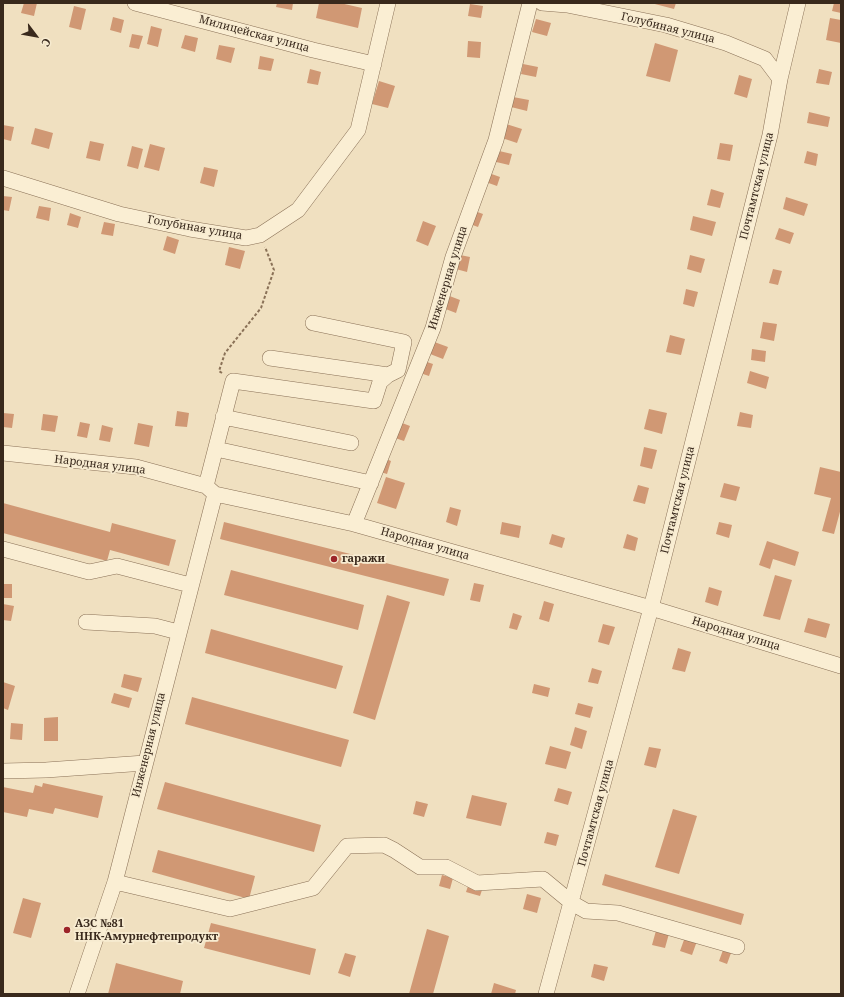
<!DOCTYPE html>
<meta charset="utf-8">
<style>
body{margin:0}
#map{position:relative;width:844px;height:997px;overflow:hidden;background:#f0e0c0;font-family:"Noto Serif",serif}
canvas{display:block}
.frame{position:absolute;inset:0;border:4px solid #39291c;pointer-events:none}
.north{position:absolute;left:16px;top:16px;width:40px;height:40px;-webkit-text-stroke:3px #f7ebd0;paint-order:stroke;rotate:122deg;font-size:11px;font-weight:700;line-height:16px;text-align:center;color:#39291c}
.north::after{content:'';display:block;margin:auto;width:14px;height:18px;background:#39291c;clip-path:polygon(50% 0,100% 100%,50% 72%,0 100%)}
</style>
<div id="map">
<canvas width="844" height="997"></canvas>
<div class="frame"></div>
<div class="north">С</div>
</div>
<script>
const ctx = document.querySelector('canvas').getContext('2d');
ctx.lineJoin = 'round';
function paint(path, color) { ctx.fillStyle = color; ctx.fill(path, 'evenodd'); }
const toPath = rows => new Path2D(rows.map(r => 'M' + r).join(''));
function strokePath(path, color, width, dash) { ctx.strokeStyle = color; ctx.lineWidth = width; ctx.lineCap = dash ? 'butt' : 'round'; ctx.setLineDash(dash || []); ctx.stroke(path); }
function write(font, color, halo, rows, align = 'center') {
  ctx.font = font + ' "Noto Serif",serif'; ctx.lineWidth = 3.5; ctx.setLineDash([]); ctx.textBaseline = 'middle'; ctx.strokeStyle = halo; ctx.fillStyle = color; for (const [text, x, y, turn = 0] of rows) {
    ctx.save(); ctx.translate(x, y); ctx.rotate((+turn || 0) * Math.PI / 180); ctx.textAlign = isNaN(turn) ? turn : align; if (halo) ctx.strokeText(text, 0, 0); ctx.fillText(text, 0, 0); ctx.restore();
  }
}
paint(toPath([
 [24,3,37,3,34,16,21,13],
 [277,3,293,3,292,10,276,7],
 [319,3,340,3,362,8,358,28,316,18],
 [651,3,676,3,674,9],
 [834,3,841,3,841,13,832,11],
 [470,4,483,6,481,18,468,16],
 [74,6,86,9,81,30,69,27],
 [113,17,124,20,121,33,110,30],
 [830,18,841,20,841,43,826,40],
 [536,19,551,23,547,36,532,32],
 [151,26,162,29,158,47,147,44],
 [132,34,143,36,139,49,129,47],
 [185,35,198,38,195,52,181,48],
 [468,41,481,42,480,58,467,57],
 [655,43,678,50,670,82,646,76],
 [219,45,235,48,231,63,216,59],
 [260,56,274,59,271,71,258,69],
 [523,64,538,67,536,77,521,74],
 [310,69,321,72,318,85,307,83],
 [819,69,832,72,829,85,816,83],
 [739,75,752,79,747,98,734,94],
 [379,81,395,86,388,108,372,104],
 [513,97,529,100,527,111,511,107],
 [809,112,830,117,828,127,807,123],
 [503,123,522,129,517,143,499,137],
 [3,125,14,127,11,141,3,139],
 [35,128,53,133,49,149,31,144],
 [90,141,104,144,100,161,86,158],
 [720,143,733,145,730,161,717,159],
 [150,144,165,148,159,171,144,167],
 [132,146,143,149,138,169,127,166],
 [495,150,512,154,509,165,492,161],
 [807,151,818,154,816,166,804,163],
 [204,167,218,170,214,187,200,183],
 [486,172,500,177,497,186,483,181],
 [711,189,724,193,720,208,707,205],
 [3,196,12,197,9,211,3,210],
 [786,197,808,204,804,216,783,209],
 [39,206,51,208,49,221,36,218],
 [472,210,483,214,478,227,467,223],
 [70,213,81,217,78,228,67,225],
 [693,216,716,222,712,236,690,230],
 [423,221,436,226,428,246,416,241],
 [104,222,115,224,113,236,101,234],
 [779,228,794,233,790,244,775,239],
 [167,236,179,240,175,254,163,250],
 [229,247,245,251,240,269,225,265],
 [455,254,470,257,467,272,452,268],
 [690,255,705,259,701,273,687,269],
 [773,269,782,271,778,285,769,283],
 [686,289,698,292,694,307,683,304],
 [447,295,460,300,456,313,443,308],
 [763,322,777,324,774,341,760,338],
 [670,335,685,339,681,355,666,352],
 [429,340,448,347,443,359,425,352],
 [752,349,766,351,765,362,751,360],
 [421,360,433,364,429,376,417,372],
 [750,371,769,377,766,389,747,383],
 [649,409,667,413,662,434,644,429],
 [177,411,189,413,187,427,175,426],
 [740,412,753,415,751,428,737,426],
 [3,413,14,414,12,428,3,427],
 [43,414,58,416,55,432,41,430],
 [397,421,410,426,404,441,392,437],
 [80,422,90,424,87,438,77,436],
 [138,423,153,426,149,447,134,444],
 [102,425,113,428,110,442,99,440],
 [644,447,657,450,652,469,640,466],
 [379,456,391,461,387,474,374,470],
 [820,467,841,472,841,508,834,534,822,531,831,498,814,494],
 [386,477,405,483,396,509,377,503],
 [724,483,740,487,736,501,720,497],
 [638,485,649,488,645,504,633,501],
 [3,503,110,532,112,523,176,540,169,566,110,550,107,561,3,533],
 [450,507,461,510,457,526,446,522],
 [224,522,449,579,444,596,220,539],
 [502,522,521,526,519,538,500,534],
 [719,522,732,525,729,538,716,534],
 [552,534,565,538,562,548,549,544],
 [627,534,638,538,635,551,623,548],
 [767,541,799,552,795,566,773,559,770,569,759,565],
 [231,570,364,605,358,630,224,595],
 [775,575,792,580,780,620,763,616],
 [474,583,484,585,480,602,470,600],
 [3,584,12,584,12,598,3,598],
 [709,587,722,591,718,606,705,602],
 [387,595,410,602,375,720,353,713],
 [544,601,554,604,549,622,539,619],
 [3,604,14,606,11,621,3,620],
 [513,613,522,616,517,630,509,628],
 [808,618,830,624,826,638,804,632],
 [603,624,615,627,609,645,598,642],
 [211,629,343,666,336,689,205,653],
 [678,648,691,652,685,672,672,669],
 [592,668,602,671,598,684,588,682],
 [124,674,142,678,138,692,121,687],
 [3,682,15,686,8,710,3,708],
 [534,684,550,688,548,697,532,693],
 [114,693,132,698,129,708,111,703],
 [192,697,349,740,341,767,185,724],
 [578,703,593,707,590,718,575,714],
 [58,717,58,741,44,741,44,718],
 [11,723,23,724,22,740,10,739],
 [575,727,587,731,582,749,570,745],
 [550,746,571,752,566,769,545,764],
 [649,747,661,749,656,768,644,765],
 [165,782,321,825,314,852,157,809],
 [43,783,103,796,98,818,55,808,53,814,29,809,27,817,3,812,3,787,33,793,35,785,42,787],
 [558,788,572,792,568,805,554,801],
 [472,795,507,803,501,826,466,818],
 [416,801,428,804,424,817,413,814],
 [673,809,697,816,679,874,655,867],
 [547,832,559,835,556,846,544,843],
 [158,850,255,876,249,899,152,872],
 [605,874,744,914,741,925,602,885],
 [442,875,453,878,450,889,439,886],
 [469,883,483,887,480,896,466,892],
 [527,894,541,898,537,913,523,909],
 [23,898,41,903,31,938,13,933],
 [211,923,316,949,310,975,204,948],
 [657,927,670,930,665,948,652,945],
 [427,929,449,936,433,994,409,994],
 [685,937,697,941,692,955,680,951],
 [723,950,731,953,727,964,719,961],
 [345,953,356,956,350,977,338,973],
 [116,963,183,981,180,994,108,994],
 [594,964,608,967,604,981,591,977],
 [494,983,516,990,515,994,491,994]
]), '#d09874');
const minor = toPath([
 [135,3,313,50,374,64],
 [542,3,567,5,666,25,726,43,765,59,780,79],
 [3,178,119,214,190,229,246,238,260,235,298,210,358,130,388,3],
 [270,358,388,375],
 [223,417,351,443],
 [216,449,371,483],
 [3,453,136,467,206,486,215,494,354,524,651,608,841,666],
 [206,486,233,381,374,401,380,382,388,375,398,370,404,342,313,323],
 [354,524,433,328,453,257,496,140,530,3],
 [3,549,89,572,117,566,190,585],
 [86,622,155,626,178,632],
 [3,771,46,770,145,763],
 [115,882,230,909,313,888,347,846,384,845,394,850,420,867,446,867,477,883,543,879,572,903,586,911,618,913,737,947],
 [77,994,115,882,215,494],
 [546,994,651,608,770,135,780,79,798,3]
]);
strokePath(minor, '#8a7157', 16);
strokePath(toPath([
 [222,373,219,371,225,353,261,308,274,270,265,247]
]), '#8a7157', 2, [3, 2]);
strokePath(minor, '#faeed3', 15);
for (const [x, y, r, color] of [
 [334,559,4,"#9c2428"],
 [67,930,4,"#9c2428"]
]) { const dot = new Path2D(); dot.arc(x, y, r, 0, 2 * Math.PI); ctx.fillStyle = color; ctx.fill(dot); strokePath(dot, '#f7ebd0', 1.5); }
write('11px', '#39291c', '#f7ebd0', [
 ["Голубиная улица",668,28,14],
 ["Милицейская улица",254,34,15],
 ["Почтамтская улица",757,186,-76],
 ["Голубиная улица",195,228,10],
 ["Инженерная улица",448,278,-73],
 ["Народная улица",100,465,7],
 ["Почтамтская улица",678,500,-76],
 ["Народная улица",425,544,16],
 ["Народная улица",736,634,17],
 ["Инженерная улица",149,745,-76],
 ["Почтамтская улица",596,813,-75]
]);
write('bold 11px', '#39291c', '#f7ebd0', [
 ["гаражи",342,559],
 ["АЗС №81",75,924],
 ["ННК-Амурнефтепродукт",75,937]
], 'left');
</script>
